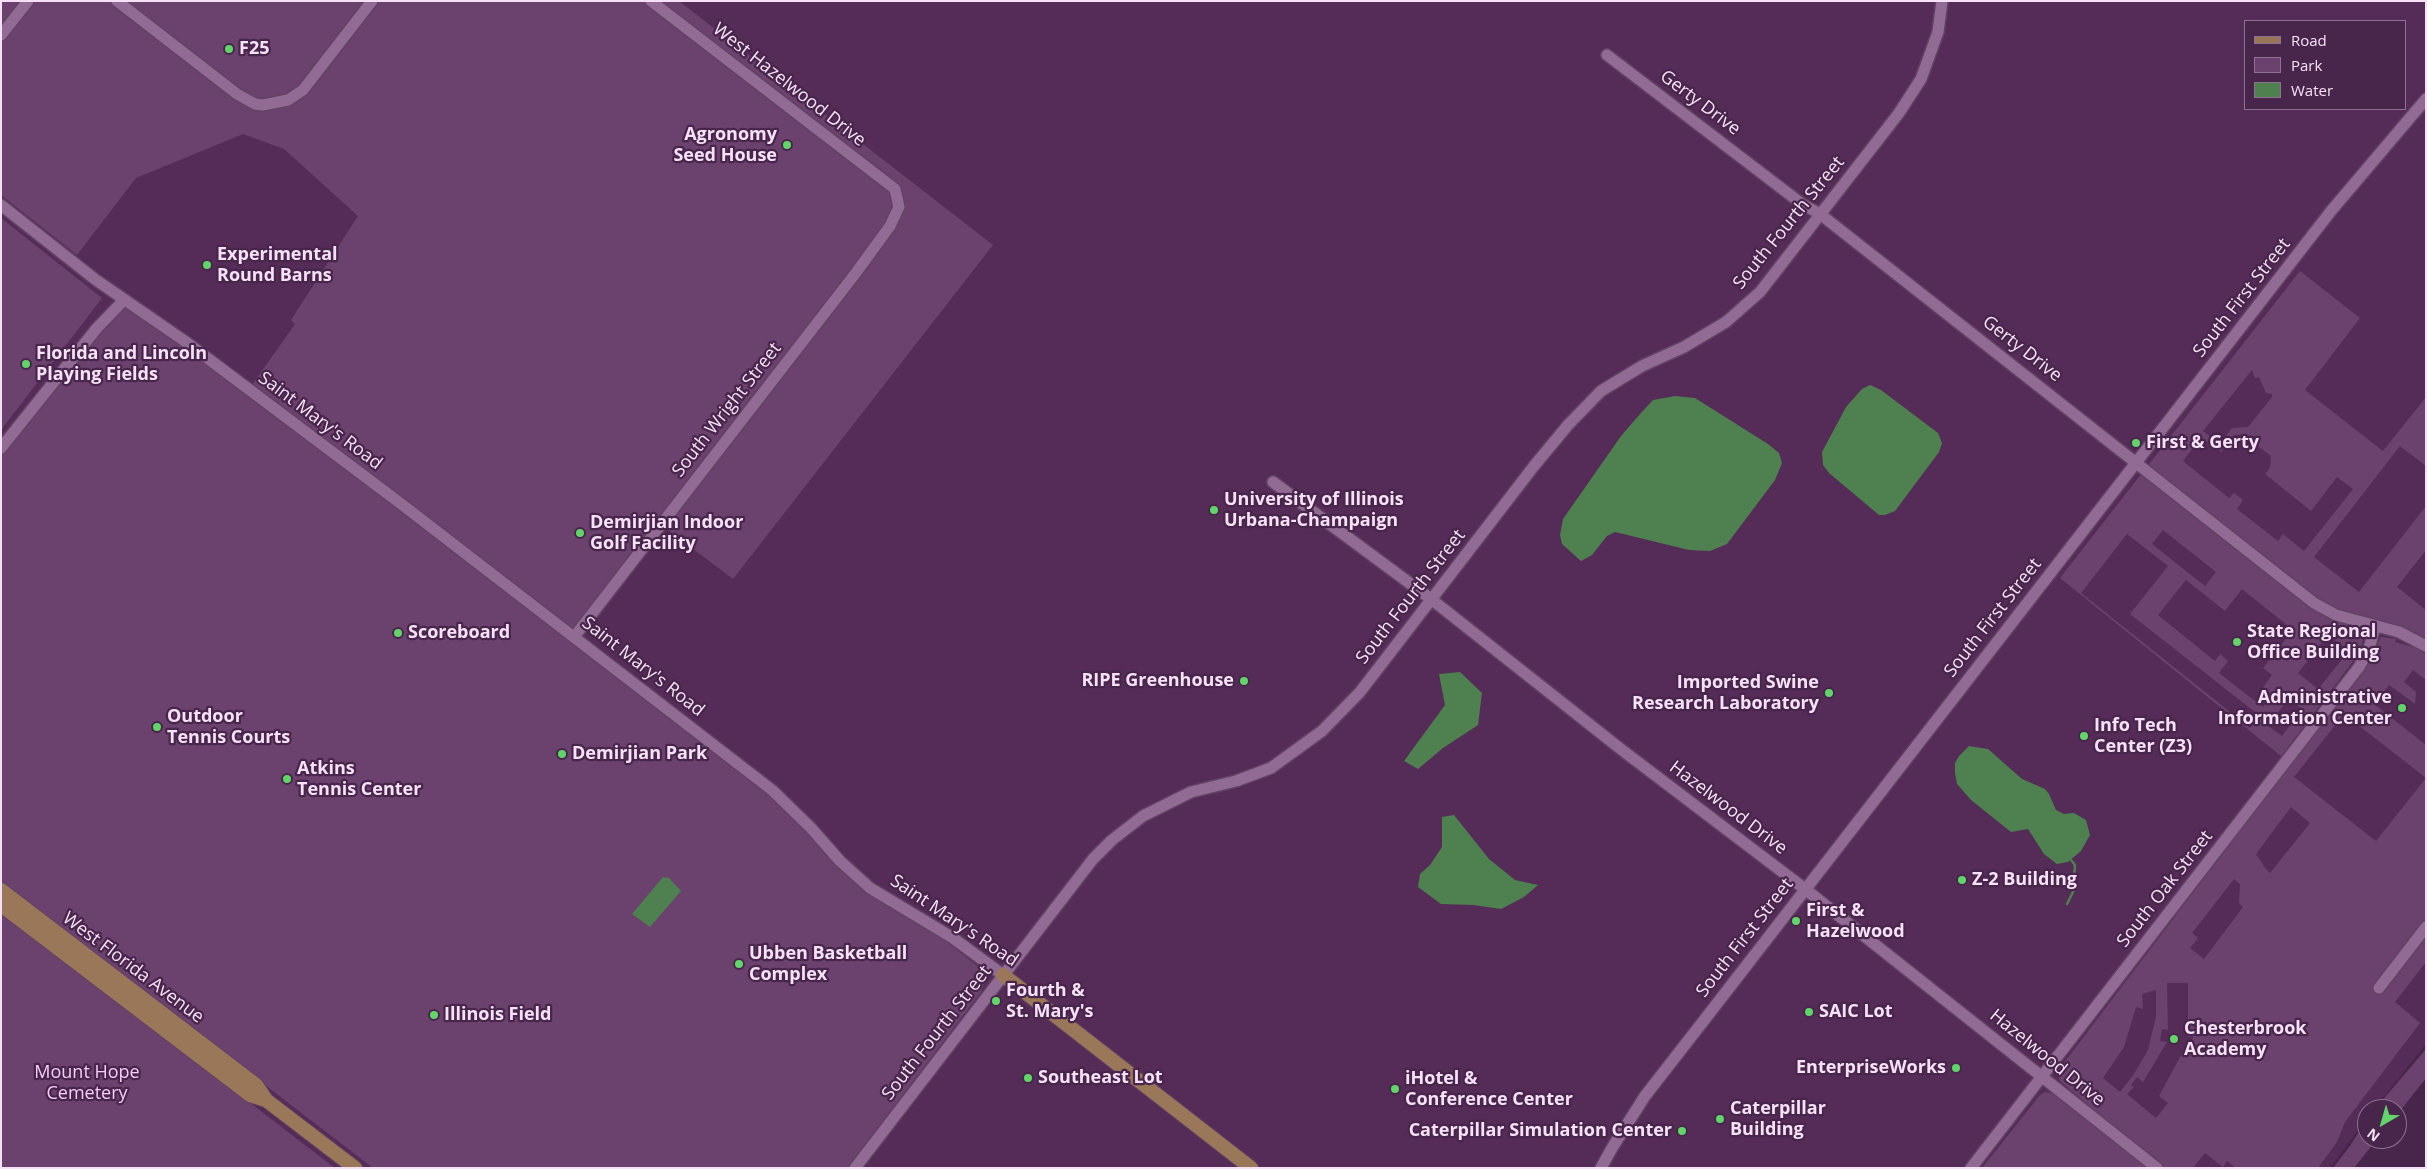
<!DOCTYPE html>
<style>
body{margin:0}
#map{position:relative;width:2427px;height:1169px;overflow:hidden;background:#48254a;font-family:"Open Sans",sans-serif}
canvas{display:block}
.frame{position:absolute;inset:0;border:2px solid #f7e1f8;pointer-events:none}
.legend{position:absolute;left:2244px;top:20px;width:162px;height:90px;box-sizing:border-box;background:#48254a;border:1px solid #8e7090;margin:0;padding:6px 9px;list-style:none;font-size:15px;color:#f7e1f8}
.legend li{display:flex;align-items:center;gap:10px;height:25px}
.legend b{width:25px;border:1px solid #8e7090}
.north{position:absolute;left:2357px;top:1099px;width:50px;height:50px;box-sizing:border-box;background:#48254a;border:1px solid #8e7090;border-radius:50%;rotate:218deg;font-size:14px;font-weight:700;line-height:20px;text-align:center;color:#f7e1f8}
.north::after{content:'';display:block;margin:auto;width:18px;height:22px;background:#61d46a;clip-path:polygon(50% 0,100% 100%,50% 72%,0 100%)}
</style>
<div id="map">
<canvas width="2427" height="1169"></canvas>
<div class="frame"></div>
<ul class="legend">
<li><b style="height:6px;background:#9b7759"></b>Road</li>
<li><b style="height:14px;background:#6b426d"></b>Park</li>
<li><b style="height:14px;background:#4e8050"></b>Water</li>
</ul>
<div class="north">N</div>
</div>
<script>
const ctx = document.querySelector('canvas').getContext('2d');
ctx.lineJoin = 'round';
function paint(path, color) { ctx.fillStyle = color; ctx.fill(path, 'evenodd'); }
const toPath = rows => new Path2D(rows.map(r => 'M' + r).join(''));
function strokePath(path, color, width, dash) { ctx.strokeStyle = color; ctx.lineWidth = width; ctx.lineCap = dash ? 'butt' : 'round'; ctx.setLineDash(dash || []); ctx.stroke(path); }
function write(font, color, halo, rows, align = 'center') {
  ctx.font = font + ' "Open Sans",sans-serif'; ctx.lineWidth = 4.5; ctx.setLineDash([]); ctx.textBaseline = 'middle'; ctx.strokeStyle = halo; ctx.fillStyle = color; for (const [text, x, y, turn = 0] of rows) {
    ctx.save(); ctx.translate(x, y); ctx.rotate((+turn || 0) * Math.PI / 180); ctx.textAlign = isNaN(turn) ? turn : align; if (halo) ctx.strokeText(text, 0, 0); ctx.fillText(text, 0, 0); ctx.restore();
  }
}
paint(toPath([
 [1,1,2426,1,2426,1044,2374,1109,2367,1109,2367,1118,2330,1168,335,1168,1,911],
 [2246,21,2406,21,2406,109,2246,109]
]), '#542c57');
paint(toPath([
 [1,1,679,1,993,245,733,579,656,521,578,626,573,627,567,625,252,385,295,324,291,320,358,216,284,149,243,134,136,178,77,255,1,195],
 [1,218,102,298,1,430],
 [2300,271,2360,318,2305,390,2383,451,2426,397,2426,466,2400,446,2314,557,2359,592,2426,506,2426,550,2397,587,2426,610,2426,639,2405,628,2391,624,2355,617,2346,619,2363,638,2362,646,2351,664,2281,756,2060,578],
 [2252,370,2255,378,2259,377,2266,393,2272,394,2272,397,2248,427,2232,428,2220,444,2203,431],
 [2246,434,2251,438,2250,440,2271,456,2270,468,2265,474,2311,511,2337,477,2353,489,2304,551,2283,534,2278,541,2237,509,2243,500,2234,493,2229,498,2183,461,2201,437,2221,452,2235,435],
 [2163,530,2216,572,2205,586,2152,544],
 [2127,534,2168,566,2130,614,2260,716,2250,728,2081,593],
 [2186,580,2225,611,2242,589,2293,630,2263,668,2272,675,2263,687,2273,695,2263,707,2219,673,2228,661,2220,654,2215,661,2158,615],
 [2328,635,2349,651,2318,689,2298,673],
 [2288,699,2302,709,2282,736,2268,726],
 [121,306,126,306,194,354,305,437,710,748,796,818,838,865,942,938,981,969,985,980,981,992,847,1168,373,1168,1,882,1,455],
 [2381,637,2396,639,2395,642,2414,647,2426,654,2426,680,2413,670,2404,682,2416,692,2415,704,2389,685,2374,704,2426,745,2426,962,2395,1002,2420,1023,2345,1122,2337,1142,2318,1168,2236,1168,2227,1161,2223,1167,2205,1153,2193,1168,2164,1168,2060,1081,2057,1072,2368,662],
 [2344,714,2426,778,2376,841,2294,777],
 [2291,807,2310,823,2270,873,2266,869,2256,854],
 [2234,879,2240,884,2239,903,2243,907,2204,959,2190,948,2198,938,2192,933],
 [2167,983,2188,983,2188,1036,2193,1037,2190,1049,2185,1048,2159,1096,2168,1103,2156,1118,2127,1094,2134,1087,2131,1085,2137,1077,2143,1082,2167,1042,2160,1041,2162,1029,2168,1030],
 [2156,990,2156,1017,2148,1050,2134,1074,2120,1092,2103,1078,2124,1047,2136,1007,2143,1009,2142,994],
 [1,911,335,1168,1,1168],
 [2426,1049,2426,1078,2397,1115,2397,1109,2375,1109],
 [2045,1092,2056,1094,2149,1168,1982,1168,2040,1095],
 [2367,1119,2367,1139,2377,1139,2354,1168,2333,1168,2350,1146]
]), '#6b426d');
paint(toPath([
 [1870,385,1881,390,1938,433,1942,443,1939,452,1895,511,1885,515,1879,515,1829,473,1823,465,1822,452,1846,407,1862,389],
 [1675,396,1695,398,1768,444,1779,453,1782,463,1775,480,1727,544,1710,551,1689,550,1615,532,1607,536,1592,555,1581,561,1562,544,1560,535,1563,519,1621,436,1640,414,1653,400],
 [1460,672,1482,693,1478,725,1443,748,1418,769,1404,761,1445,705,1439,674],
 [1969,746,1988,749,2022,779,2045,789,2049,794,2056,810,2064,814,2074,813,2086,820,2090,835,2081,851,2068,862,2057,864,2044,854,2028,829,2011,832,1971,800,1957,784,1955,773,1955,763,1959,756],
 [1454,815,1489,859,1515,880,1538,885,1524,897,1501,909,1473,905,1441,904,1418,887,1420,874,1430,865,1442,847,1442,817],
 [663,877,669,878,681,891,650,927,632,914]
]), '#4e8050');
strokePath(toPath([
 [2067,904,2073,892,2075,865,2071,860]
]), '#4e8050', 2.5);
const minor = toPath([
 [117,1,237,94,255,104,263,105,288,100,303,90,372,1],
 [1,35,28,1],
 [1607,55,1802,204,1820,214,2314,603,2336,615,2399,632,2426,646],
 [1,205,96,280,186,342,400,503,772,790,811,828,840,861,870,888,953,938,1003,975],
 [1,448,97,328,124,300],
 [1273,482,1431,599,1622,750,1805,889,2157,1168],
 [574,637,855,274,890,226,899,207,895,189,651,1],
 [2379,988,2426,927],
 [855,1168,1093,859,1112,840,1143,816,1191,792,1236,781,1271,768,1322,731,1360,692,1534,466,1568,425,1601,391,1642,366,1684,347,1726,322,1760,292,1899,113,1921,79,1938,32,1942,1],
 [1601,1168,1612,1148,1645,1096,1705,1019,2331,211,2426,99],
 [1971,1168,2359,667,2369,649,2375,626]
]);
const major = toPath([
 [1,890,243,1075,256,1085,266,1100,355,1168],
 [1,905,250,1095,266,1100],
 [1003,975,1251,1168]
]);
strokePath(minor, '#624363', 14);
strokePath(major, '#624363', 16);
strokePath(minor, '#926b94', 11);
strokePath(major, '#9b7759', 14);
for (const [x, y, r, color] of [
 [229,49,5,"#61d46a"],
 [787,145,5,"#61d46a"],
 [207,265,5,"#61d46a"],
 [26,364,5,"#61d46a"],
 [2136,443,5,"#61d46a"],
 [1214,510,5,"#61d46a"],
 [580,533,5,"#61d46a"],
 [398,633,5,"#61d46a"],
 [2237,642,5,"#61d46a"],
 [1244,681,5,"#61d46a"],
 [1829,693,5,"#61d46a"],
 [2402,708,5,"#61d46a"],
 [157,727,5,"#61d46a"],
 [2084,736,5,"#61d46a"],
 [562,754,5,"#61d46a"],
 [287,779,5,"#61d46a"],
 [1962,880,5,"#61d46a"],
 [1796,921,5,"#61d46a"],
 [739,964,5,"#61d46a"],
 [996,1001,5,"#61d46a"],
 [1809,1012,5,"#61d46a"],
 [434,1015,5,"#61d46a"],
 [2174,1039,5,"#61d46a"],
 [1956,1068,5,"#61d46a"],
 [1028,1078,5,"#61d46a"],
 [1395,1089,5,"#61d46a"],
 [1720,1119,5,"#61d46a"],
 [1682,1131,5,"#61d46a"]
]) { const dot = new Path2D(); dot.arc(x, y, r, 0, 2 * Math.PI); ctx.fillStyle = color; ctx.fill(dot); strokePath(dot, '#48254a', 2); }
write('bold 18px', '#f7e1f8', '#48254a', [
 ["F25",239,49],
 ["Agronomy",777,135,"right"],
 ["Seed House",777,156,"right"],
 ["Experimental",217,255],
 ["Round Barns",217,276],
 ["Florida and Lincoln",36,354],
 ["Playing Fields",36,375],
 ["First & Gerty",2146,443],
 ["University of Illinois",1224,500],
 ["Urbana-Champaign",1224,521],
 ["Demirjian Indoor",590,523],
 ["Golf Facility",590,544],
 ["State Regional",2247,632],
 ["Office Building",2247,653],
 ["Scoreboard",408,633],
 ["RIPE Greenhouse",1234,681,"right"],
 ["Imported Swine",1819,683,"right"],
 ["Research Laboratory",1819,704,"right"],
 ["Administrative",2392,698,"right"],
 ["Information Center",2392,719,"right"],
 ["Outdoor",167,717],
 ["Tennis Courts",167,738],
 ["Info Tech",2094,726],
 ["Center (Z3)",2094,747],
 ["Demirjian Park",572,754],
 ["Atkins",297,769],
 ["Tennis Center",297,790],
 ["Z-2 Building",1972,880],
 ["First &",1806,911],
 ["Hazelwood",1806,932],
 ["Ubben Basketball",749,954],
 ["Complex",749,975],
 ["Fourth &",1006,991],
 ["St. Mary's",1006,1012],
 ["SAIC Lot",1819,1012],
 ["Illinois Field",444,1015],
 ["Chesterbrook",2184,1029],
 ["Academy",2184,1050],
 ["EnterpriseWorks",1946,1068,"right"],
 ["Southeast Lot",1038,1078],
 ["iHotel &",1405,1079],
 ["Conference Center",1405,1100],
 ["Caterpillar",1730,1109],
 ["Building",1730,1130],
 ["Caterpillar Simulation Center",1672,1131,"right"]
], 'left');
write('18px', '#f7e1f8', '#48254a', [
 ["West Hazelwood Drive",789,85,38],
 ["Gerty Drive",1700,103,37],
 ["South Fourth Street",1789,223,-51],
 ["South First Street",2242,298,-52],
 ["Gerty Drive",2022,349,38],
 ["South Wright Street",727,410,-52],
 ["Saint Mary's Road",320,421,37],
 ["South Fourth Street",1411,597,-52],
 ["South First Street",1993,618,-52],
 ["Saint Mary's Road",643,667,38],
 ["Hazelwood Drive",1728,808,37],
 ["South Oak Street",2165,889,-52],
 ["Saint Mary's Road",954,921,34],
 ["South First Street",1745,938,-52],
 ["West Florida Avenue",133,968,37],
 ["South Fourth Street",937,1033,-52],
 ["Hazelwood Drive",2047,1058,39]
]);
write('18px', '#f5ccf7', '#48254a', [
 ["Mount Hope",87,1073],
 ["Cemetery",87,1094]
]);
</script>
